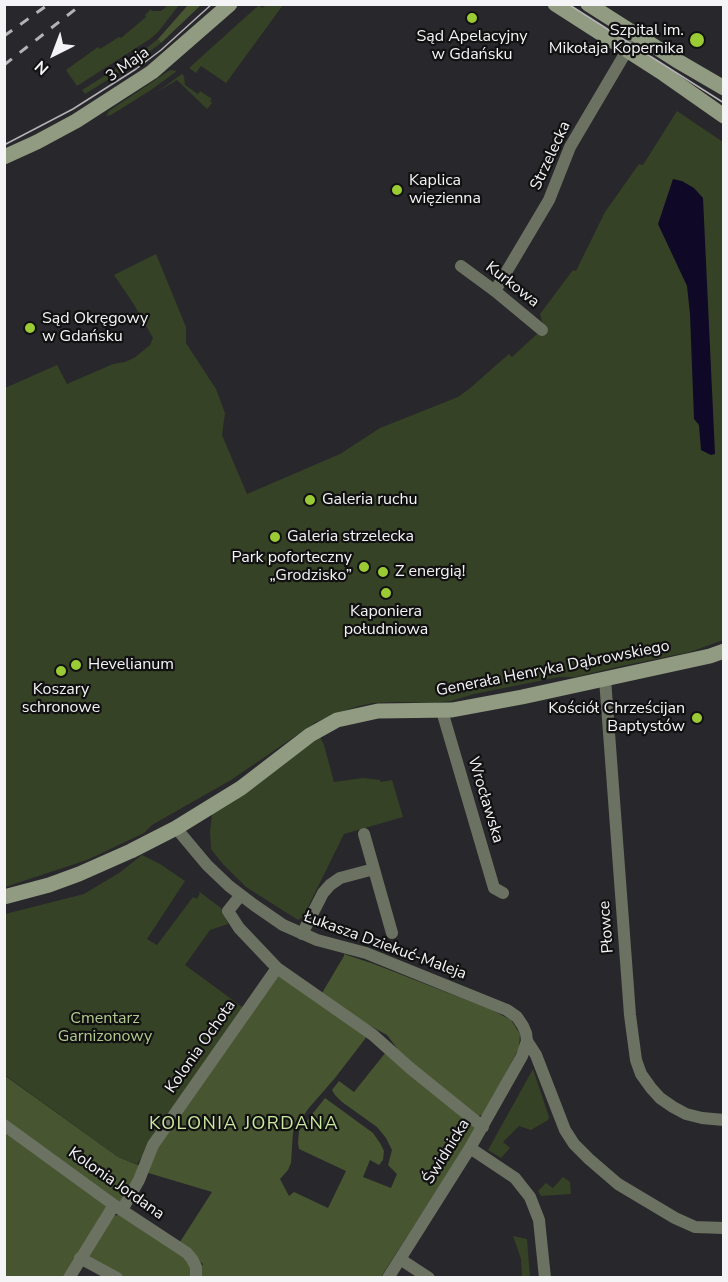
<!DOCTYPE html>
<meta charset="utf-8">
<style>
body{margin:0}
#map{position:relative;width:728px;height:1282px;overflow:hidden;background:#28272b;font-family:"Nunito Sans",sans-serif}
canvas{display:block}
.frame{position:absolute;inset:0;border:6px solid #f4f4f6;pointer-events:none}
.north{position:absolute;left:24px;top:24px;width:60px;height:60px;-webkit-text-stroke:4px #111112;paint-order:stroke;rotate:222deg;font-size:16px;font-weight:700;line-height:24px;text-align:center;color:#f4f4f6}
.north::after{content:'';display:block;margin:auto;width:21px;height:27px;background:#f4f4f6;clip-path:polygon(50% 0,100% 100%,50% 72%,0 100%)}
</style>
<div id="map">
<canvas width="728" height="1282"></canvas>
<div class="frame"></div>
<div class="north">N</div>
</div>
<script>
const ctx = document.querySelector('canvas').getContext('2d');
ctx.lineJoin = 'round';
function paint(path, color) { ctx.fillStyle = color; ctx.fill(path, 'evenodd'); }
const toPath = rows => new Path2D(rows.map(r => 'M' + r).join(''));
function strokePath(path, color, width, dash) { ctx.strokeStyle = color; ctx.lineWidth = width; ctx.lineCap = dash ? 'butt' : 'round'; ctx.setLineDash(dash || []); ctx.stroke(path); }
function write(font, color, halo, rows, align = 'center') {
  ctx.font = font + ' "Nunito Sans",sans-serif'; ctx.lineWidth = 4.5; ctx.setLineDash([]); ctx.textBaseline = 'middle'; ctx.strokeStyle = halo; ctx.fillStyle = color; for (const [text, x, y, turn = 0] of rows) {
    ctx.save(); ctx.translate(x, y); ctx.rotate((+turn || 0) * Math.PI / 180); ctx.textAlign = isNaN(turn) ? turn : align; if (halo) ctx.strokeText(text, 0, 0); ctx.fillText(text, 0, 0); ctx.restore();
  }
}
paint(toPath([
 [168,5,179,5,158,32,150,39,77,86,66,70,98,47,100,49,119,37,121,38,146,17,145,15,151,9,152,11,161,11],
 [259,5,262,8,267,5,283,5,226,83,201,66,196,73,189,68],
 [158,39,161,43,133,64,85,94,82,90,135,57],
 [170,70,177,71,151,90,111,115,106,116,109,111],
 [182,74,184,76,185,85,198,94,200,91,212,99,210,101,212,103,209,107,207,109,177,80,157,92],
 [677,111,723,142,723,640,690,652,617,667,575,677,559,677,474,694,451,701,434,703,398,702,373,703,359,706,343,711,316,722,231,780,152,825,144,833,87,860,5,887,5,388,57,365,67,384,113,364,125,362,134,358,150,345,153,338,133,303,114,275,156,254,186,327,186,343,216,389,225,413,222,435,247,494,340,454,380,428,458,397,469,389,509,354,512,357,538,333,543,325,540,314,573,270,576,271,605,212,639,164,643,165],
 [320,737,324,745,334,782,363,778,380,780,381,782,392,780,403,817,344,834,303,917,298,920,246,887,222,863,211,849,210,831,212,814],
 [142,855,160,864,185,881,147,939,157,945,193,897,197,899,200,893,197,890,221,908,228,924,210,930,185,965,245,1009,153,1134,153,1141,137,1164,118,1157,5,1075,5,914,84,894,119,873],
 [533,1069,549,1117,548,1120,531,1130,519,1126,503,1142,510,1148,501,1158,488,1150],
 [563,1177,570,1182,571,1194,541,1196,538,1191,546,1183,553,1188],
 [513,1236,527,1239,530,1277,522,1277,521,1259]
]), '#364225');
paint(toPath([
 [188,5,201,5,161,43,158,39],
 [344,954,374,964,492,1010,511,1020,520,1034,519,1048,483,1115,477,1116,405,1059,387,1035,356,1018,322,993,344,956],
 [278,972,366,1036,365,1039,335,1078,308,1109,293,1132,291,1163,288,1170,280,1179,289,1196,294,1192,328,1208,346,1171,299,1149,298,1143,299,1131,325,1098,373,1133,380,1143,384,1151,383,1160,379,1165,370,1160,363,1177,391,1188,397,1174,388,1165,392,1150,386,1138,377,1127,342,1102,335,1095,332,1090,339,1081,354,1092,386,1052,477,1127,381,1277,201,1277,201,1268,203,1264,178,1245,212,1192,145,1172,151,1154],
 [4,1075,118,1157,138,1165,140,1170,122,1206,65,1277,5,1277],
 [124,1214,188,1259,194,1277,124,1277,85,1256,111,1217,117,1215]
]), '#475531');
paint(toPath([
 [673,179,682,181,694,188,703,198,715,454,711,455,701,450,699,425,694,419,690,314,687,286,658,224]
]), '#0f0927');
strokePath(toPath([
 [461,266,495,291,542,330],
 [495,291,549,200,570,147,636,35],
 [605,679,630,1015,636,1060,641,1074,651,1088,660,1098,673,1107,686,1114,702,1118,724,1120],
 [442,711,494,888,503,893],
 [176,828,207,865,229,886,254,905,283,925,317,940,366,953,507,1010,517,1017,523,1026,526,1033,527,1041,522,1056,470,1148,388,1278],
 [364,834,392,933],
 [240,896,228,911,239,928,277,968,373,1035,410,1068,483,1127],
 [302,934,323,893,330,885,340,878,374,869],
 [527,1041,536,1055,565,1130,574,1144,589,1159,618,1184,675,1218,695,1227,724,1228],
 [4,1125,114,1205,187,1253,192,1259,196,1267,196,1278],
 [470,1148,515,1178,530,1197,539,1220,545,1278],
 [122,1210,139,1180,153,1145,277,968],
 [80,1258,117,1278],
 [400,1259,429,1278],
 [69,1278,114,1205]
]), '#6b7261', 12);
strokePath(toPath([
 [555,4,664,74,724,116],
 [588,4,676,60,724,88],
 [4,157,37,142,76,121,152,72,230,4],
 [4,897,49,885,79,874,131,851,176,828,241,788,310,735,337,720,378,711,452,710,522,697,710,656,724,651]
]), '#909b81', 15);
strokePath(toPath([
 [568,4,724,103],
 [4,145,73,109,136,69,161,50,212,4]
]), '#b3b2b5', 1.5);
strokePath(toPath([
 [4,36,49,4],
 [4,65,82,4]
]), '#b3b2b5', 3, [10, 10]);
for (const [x, y, r, color] of [
 [472,18,6,"#9acb34"],
 [697,40,8,"#9acb34"],
 [397,190,6,"#9acb34"],
 [30,328,6,"#9acb34"],
 [310,500,6,"#9acb34"],
 [275,537,6,"#9acb34"],
 [364,567,6,"#9acb34"],
 [383,572,6,"#9acb34"],
 [386,593,6,"#9acb34"],
 [76,665,6,"#9acb34"],
 [61,671,6,"#9acb34"],
 [697,718,6,"#9acb34"]
]) { const dot = new Path2D(); dot.arc(x, y, r, 0, 2 * Math.PI); ctx.fillStyle = color; ctx.fill(dot); strokePath(dot, '#111112', 2); }
write('16px', '#f4f4f6', '#111112', [
 ["Szpital im.",684,31,"right"],
 ["Mikołaja Kopernika",684,49,"right"],
 ["Sąd Apelacyjny",472,37,"center"],
 ["w Gdańsku",472,55,"center"],
 ["Kaplica",409,181],
 ["więzienna",409,199],
 ["Sąd Okręgowy",42,319],
 ["w Gdańsku",42,337],
 ["Galeria ruchu",322,500],
 ["Galeria strzelecka",287,537],
 ["Park poforteczny",352,558,"right"],
 ["„Grodzisko”",352,576,"right"],
 ["Z energią!",395,572],
 ["Kaponiera",386,612,"center"],
 ["południowa",386,630,"center"],
 ["Hevelianum",88,665],
 ["Koszary",61,690,"center"],
 ["schronowe",61,708,"center"],
 ["Kościół Chrześcijan",685,709,"right"],
 ["Baptystów",685,727,"right"]
], 'left');
write('16px', '#f4f4f6', '#111112', [
 ["3 Maja",128,65,-35],
 ["Strzelecka",551,156,-65],
 ["Kurkowa",512,285,38],
 ["Generała Henryka Dąbrowskiego",553,669,-11],
 ["Wrocławska",485,800,73],
 ["Płowce",607,927,-94],
 ["Łukasza Dziekuć-Maleja",385,946,20],
 ["Kolonia Ochota",201,1047,-55],
 ["Świdnicka",447,1152,-58],
 ["Kolonia Jordana",116,1184,35]
]);
write('16px', '#b1ca8b', '#111112', [
 ["Cmentarz",105,1019],
 ["Garnizonowy",105,1037]
]);
ctx.letterSpacing = '1.5px';
write('18px', '#cbe8a0', '#111112', [
 ["KOLONIA JORDANA",244,1125]
]);
ctx.letterSpacing = '0px';
</script>
